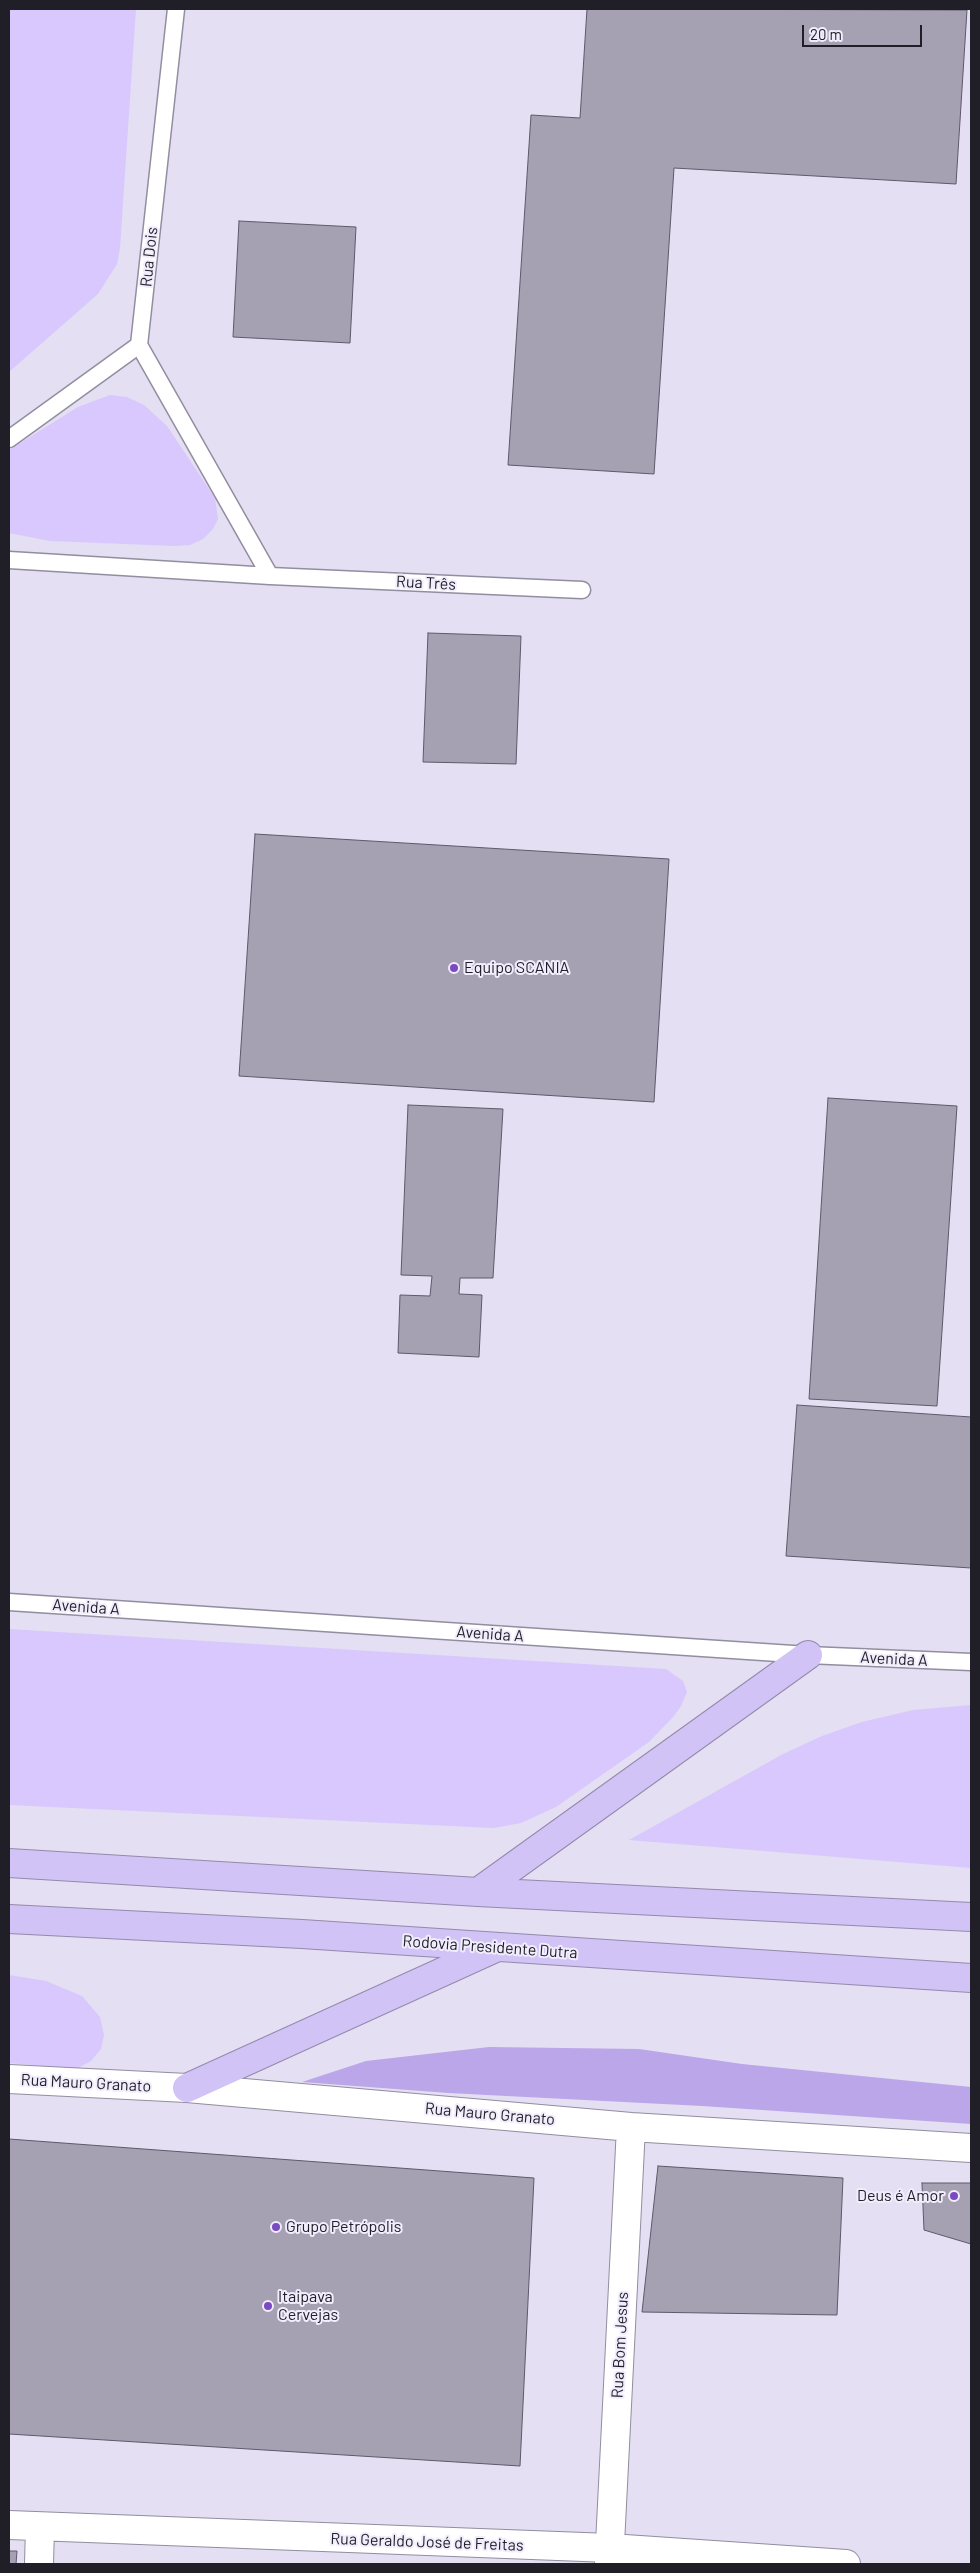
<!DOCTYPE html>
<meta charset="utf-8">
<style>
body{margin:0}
#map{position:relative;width:980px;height:2573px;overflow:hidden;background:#e4dff2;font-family:Barlow,sans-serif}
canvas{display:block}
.frame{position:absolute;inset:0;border:10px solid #201e26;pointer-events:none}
.scale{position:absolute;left:802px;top:25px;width:120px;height:22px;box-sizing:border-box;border:2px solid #201e26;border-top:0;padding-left:6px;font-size:15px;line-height:18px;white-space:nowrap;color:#201e26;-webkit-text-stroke:4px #f1edfd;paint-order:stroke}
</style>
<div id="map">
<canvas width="980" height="2573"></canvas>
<div class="frame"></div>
<div class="scale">20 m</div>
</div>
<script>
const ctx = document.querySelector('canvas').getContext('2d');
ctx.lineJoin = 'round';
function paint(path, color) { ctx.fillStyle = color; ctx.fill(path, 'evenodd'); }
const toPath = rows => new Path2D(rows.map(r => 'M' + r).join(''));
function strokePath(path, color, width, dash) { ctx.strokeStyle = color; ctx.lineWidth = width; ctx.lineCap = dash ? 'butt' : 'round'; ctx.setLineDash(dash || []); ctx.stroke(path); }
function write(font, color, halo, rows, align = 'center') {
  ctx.font = font + ' Barlow,sans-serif'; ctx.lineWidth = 4; ctx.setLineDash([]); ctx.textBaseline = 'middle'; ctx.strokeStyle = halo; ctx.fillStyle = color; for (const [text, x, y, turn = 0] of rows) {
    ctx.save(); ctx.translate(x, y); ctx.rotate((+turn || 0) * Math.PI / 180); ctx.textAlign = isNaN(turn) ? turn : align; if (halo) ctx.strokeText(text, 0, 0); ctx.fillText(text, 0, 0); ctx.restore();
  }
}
paint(toPath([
 [9,9,136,9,120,248,117,264,98,294,9,372],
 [110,395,127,397,144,405,167,426,215,498,218,519,213,529,203,539,190,545,175,546,50,541,9,533,9,450,78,407],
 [9,1629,666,1669,683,1681,687,1692,681,1706,674,1716,649,1742,556,1807,521,1823,510,1825,493,1828,9,1805],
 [971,1705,971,1868,629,1840,783,1754,822,1736,862,1722,913,1710],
 [9,1975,46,1981,82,1996,100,2017,104,2035,101,2049,91,2061,76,2069,9,2063]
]), '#d8c8fd');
paint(toPath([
 [489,2047,639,2049,742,2064,971,2087,971,2124,702,2106,448,2093,302,2082,366,2061]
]), '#bba6e9');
const building = toPath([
 [587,9,967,10,956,184,674,168,654,474,508,465,531,115,580,118,587,9],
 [239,221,356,227,350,343,233,337,239,221],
 [428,633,521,636,516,764,423,762,428,633],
 [255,834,669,859,654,1102,239,1076,255,834],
 [828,1098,957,1106,937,1406,809,1399,828,1098],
 [408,1105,503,1109,493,1278,460,1278,459,1294,482,1295,479,1357,398,1353,400,1295,430,1296,432,1276,401,1275,408,1105],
 [797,1405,971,1417,971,1568,786,1556,797,1405],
 [9,2139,534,2178,520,2466,9,2434,9,2139],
 [658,2166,843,2178,837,2315,642,2312,658,2166],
 [922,2183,971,2183,971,2244,924,2230,922,2183],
 [9,2551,17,2551,16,2564,9,2564,9,2551]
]);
paint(building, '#a5a0b2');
strokePath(building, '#5e596a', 1);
const lane = toPath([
 [139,345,270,576,582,590],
 [9,439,139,345,176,9],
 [9,560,270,576],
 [9,1602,808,1655,971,1662]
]);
const street = toPath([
 [9,2079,187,2088,631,2127,971,2148],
 [9,2525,610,2548,846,2564],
 [39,2564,40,2527],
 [609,2564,631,2127]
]);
const highway = toPath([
 [9,1863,478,1892,971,1917],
 [478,1892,808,1655],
 [9,1919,302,1934,971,1978],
 [187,2088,493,1949]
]);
strokePath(lane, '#928d9f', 19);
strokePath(street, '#928d9f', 30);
strokePath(highway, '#9489ad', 30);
strokePath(lane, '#fff', 16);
strokePath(street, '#fff', 28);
strokePath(highway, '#d2c3f6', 28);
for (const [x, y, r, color] of [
 [454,968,5,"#7a4ac2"],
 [954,2196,5,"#7a4ac2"],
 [276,2227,5,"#7a4ac2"],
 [268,2306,5,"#7a4ac2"]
]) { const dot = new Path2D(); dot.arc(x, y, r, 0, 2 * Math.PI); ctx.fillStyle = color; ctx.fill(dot); strokePath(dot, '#f1edfd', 2); }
write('16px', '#201e26', '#f1edfd', [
 ["Rua Dois",149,257,-84],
 ["Rua Três",426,583,3],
 ["Avenida A",86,1607,4],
 ["Avenida A",490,1634,4],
 ["Avenida A",894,1659,3],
 ["Rodovia Presidente Dutra",490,1947,4],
 ["Rua Mauro Granato",86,2083,3],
 ["Rua Mauro Granato",490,2114,5],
 ["Rua Bom Jesus",620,2345,-87],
 ["Rua Geraldo José de Freitas",427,2542,2]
]);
write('16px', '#201e26', '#f1edfd', [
 ["Equipo SCANIA",464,968],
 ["Deus é Amor",944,2196,"right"],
 ["Grupo Petrópolis",286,2227],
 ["Itaipava",278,2297],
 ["Cervejas",278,2315]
], 'left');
</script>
